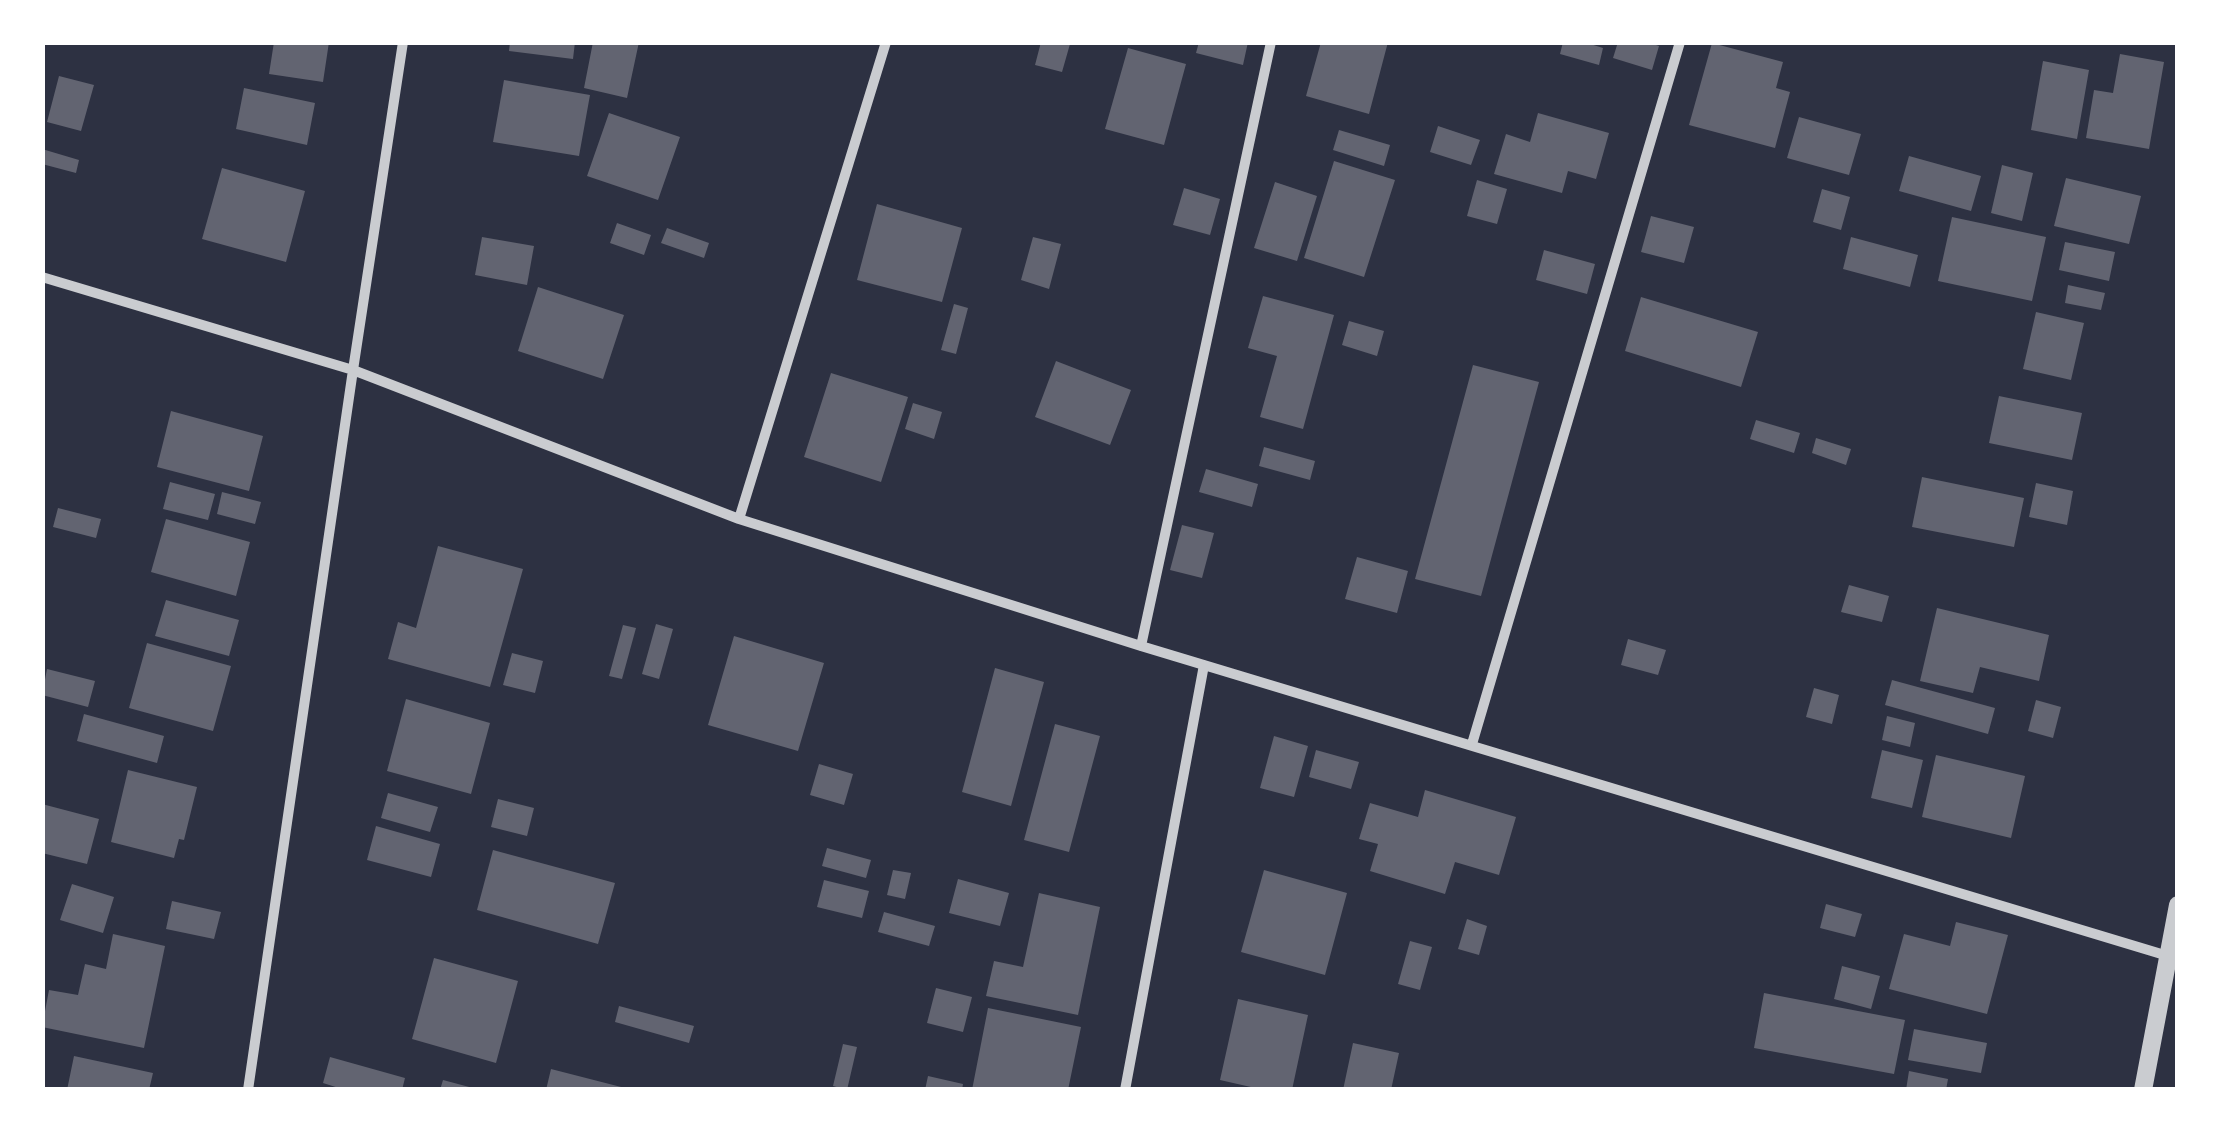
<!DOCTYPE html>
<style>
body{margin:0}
#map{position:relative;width:2220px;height:1132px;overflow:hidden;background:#2d3142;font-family:Overpass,sans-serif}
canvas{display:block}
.frame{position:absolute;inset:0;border:45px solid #fff;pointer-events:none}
</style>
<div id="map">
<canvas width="2220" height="1132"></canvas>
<div class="frame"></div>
</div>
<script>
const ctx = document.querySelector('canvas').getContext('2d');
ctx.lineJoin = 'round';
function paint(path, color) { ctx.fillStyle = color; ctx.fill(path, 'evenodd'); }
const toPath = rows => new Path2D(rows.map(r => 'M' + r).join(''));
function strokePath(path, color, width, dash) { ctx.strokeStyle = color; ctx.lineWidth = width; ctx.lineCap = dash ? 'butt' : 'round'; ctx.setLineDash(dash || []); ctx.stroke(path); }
paint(toPath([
 [274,42,329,42,323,82,269,74],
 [510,42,575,42,573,59,509,51],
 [593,42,639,42,627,98,584,88],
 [1041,42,1070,44,1062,72,1035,65],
 [1199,42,1248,42,1243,65,1196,53],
 [1321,42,1388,42,1369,114,1306,96],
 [1563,42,1584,42,1603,48,1599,65,1560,54],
 [1618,42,1647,42,1659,46,1652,70,1613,58],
 [1712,43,1783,62,1776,88,1790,92,1775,148,1689,125],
 [1128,48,1186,64,1164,145,1105,129],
 [2120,54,2164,62,2149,149,2086,138,2094,90,2113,93],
 [2043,61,2089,70,2077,139,2031,130],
 [59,76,94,85,81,131,47,122],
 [504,80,590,95,579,156,493,142],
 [244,88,315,103,307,145,236,129],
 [609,113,680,137,658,200,587,176],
 [1538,113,1609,133,1596,179,1568,171,1562,193,1494,174,1506,134,1530,142],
 [1799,117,1861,134,1849,175,1787,158],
 [1438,126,1480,140,1471,165,1430,152],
 [1339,130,1390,145,1384,166,1333,150],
 [42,149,79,160,76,173,42,164],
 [1909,156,1981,176,1971,211,1899,191],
 [1334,161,1395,180,1364,277,1304,258],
 [2002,165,2033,173,2022,221,1991,213],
 [222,168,305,191,286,262,202,239],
 [2066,178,2141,196,2129,244,2054,226],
 [1477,180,1507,189,1497,224,1467,216],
 [1275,182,1317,196,1297,261,1254,248],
 [1184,188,1220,199,1210,235,1173,225],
 [1822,189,1850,197,1841,230,1813,222],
 [877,204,962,228,942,302,857,280],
 [1651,216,1694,227,1684,263,1641,252],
 [1952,217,2046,237,2032,301,1938,281],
 [617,223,651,235,644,255,610,243],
 [667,228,709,243,704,258,661,243],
 [482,237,534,246,527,285,475,275],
 [1033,237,1061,244,1049,289,1021,280],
 [1851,237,1918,255,1910,287,1843,269],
 [2065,242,2115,252,2109,281,2059,270],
 [1544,250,1595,264,1587,294,1536,280],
 [2068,285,2105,293,2101,310,2065,303],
 [538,287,624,315,603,379,518,351],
 [1263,296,1334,315,1303,429,1260,417,1277,356,1248,348],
 [1641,297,1758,332,1741,387,1625,351],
 [954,304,968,308,956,354,941,350],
 [2036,312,2084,323,2071,380,2023,369],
 [1349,321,1384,331,1377,356,1342,345],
 [1056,361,1131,390,1110,445,1035,417],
 [1473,365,1539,382,1481,596,1415,579],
 [831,373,908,397,881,482,804,457],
 [1999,396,2082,413,2072,460,1989,443],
 [913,403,942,412,934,439,905,429],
 [171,411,263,436,249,491,157,467],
 [1756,420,1800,433,1794,453,1750,439],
 [1816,438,1851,449,1846,465,1812,453],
 [1264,447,1315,461,1310,480,1259,466],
 [1206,469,1258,484,1252,507,1199,492],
 [1922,477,2024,498,2014,547,1912,527],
 [170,482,215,494,208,520,163,509],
 [2036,483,2073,491,2067,525,2029,517],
 [222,492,261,502,255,524,217,514],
 [58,508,101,519,96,538,53,527],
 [166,519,250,542,236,596,151,572],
 [1182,525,1214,533,1202,578,1170,570],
 [438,546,523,569,490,687,388,659,398,622,416,628],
 [1357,557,1408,571,1397,613,1345,599],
 [1849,585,1889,596,1882,622,1841,612],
 [166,600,239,620,229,656,155,636],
 [1937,608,2049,635,2039,681,1980,667,1973,693,1920,681],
 [656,624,673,629,659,679,642,674],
 [623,625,636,628,622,679,609,676],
 [734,636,824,663,798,751,708,725],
 [1628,639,1666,650,1658,675,1621,665],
 [147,643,231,666,213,731,129,708],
 [512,653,543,661,535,693,503,685],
 [995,668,1044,682,1011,806,962,792],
 [47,669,95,681,88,707,42,695],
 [1892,680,1995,708,1988,734,1885,705],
 [1814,688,1839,695,1832,724,1806,717],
 [406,699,490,723,471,794,387,771],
 [2036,700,2061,707,2053,738,2028,731],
 [84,714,164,736,157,763,77,741],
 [1887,716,1915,723,1910,747,1882,740],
 [1055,724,1100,736,1069,852,1024,840],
 [1274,736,1308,746,1294,797,1260,788],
 [1316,750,1359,762,1351,789,1309,777],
 [1882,750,1923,760,1912,808,1871,798],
 [1936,755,2025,776,2011,838,1922,817],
 [819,764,853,774,844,805,810,795],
 [128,770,197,787,184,840,179,839,174,858,111,842],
 [1425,790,1516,817,1499,875,1455,862,1445,894,1370,871,1378,844,1359,839,1370,803,1418,817],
 [388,793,438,807,430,832,381,818],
 [498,799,534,808,527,836,491,827],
 [42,804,99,819,87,864,42,853],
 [376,826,440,844,431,877,367,860],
 [827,848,871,860,866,878,822,866],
 [493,850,615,883,598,944,477,910],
 [893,870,911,873,905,899,887,895],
 [1264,870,1347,893,1325,975,1241,952],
 [958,879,1009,893,1000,926,949,913],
 [824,880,869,891,862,918,817,907],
 [72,884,114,897,103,933,60,920],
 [1039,893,1100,907,1078,1015,986,996,994,961,1023,967],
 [172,901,221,912,214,939,166,929],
 [1826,904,1862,914,1855,937,1820,928],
 [884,912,935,926,929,946,878,932],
 [1467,919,1487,926,1479,955,1458,949],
 [1956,922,2008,935,1987,1014,1889,989,1904,934,1950,946],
 [113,934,165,946,144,1048,42,1027,49,990,78,995,85,964,106,969],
 [1410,941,1432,947,1420,990,1398,984],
 [434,958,518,981,496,1063,412,1039],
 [1842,966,1880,976,1871,1009,1834,999],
 [936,988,972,997,963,1032,927,1023],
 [1764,993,1905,1020,1894,1074,1754,1048],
 [1238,999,1308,1015,1292,1090,1264,1090,1220,1080],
 [619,1006,694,1026,689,1043,615,1022],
 [988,1008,1081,1027,1068,1090,972,1090],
 [1914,1029,1987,1043,1981,1073,1908,1060],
 [1353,1043,1399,1053,1391,1090,1343,1090],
 [843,1044,857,1047,847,1090,833,1086],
 [74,1056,153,1073,149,1090,67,1090],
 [330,1057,405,1078,402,1090,345,1090,323,1083],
 [551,1069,625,1088,625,1090,546,1090],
 [1909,1071,1948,1079,1946,1090,1906,1090],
 [928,1076,963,1084,962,1090,925,1090],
 [443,1080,473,1088,473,1090,440,1090]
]), '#626471');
strokePath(toPath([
 [42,277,353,370,739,519,1141,646,2168,956],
 [739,519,886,42],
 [1141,646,1271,42],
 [1472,744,1680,42],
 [248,1090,353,370,403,42],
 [1125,1090,1204,665]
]), '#caccd0', 10);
strokePath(toPath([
 [2143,1090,2178,905]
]), '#caccd0', 18);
</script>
